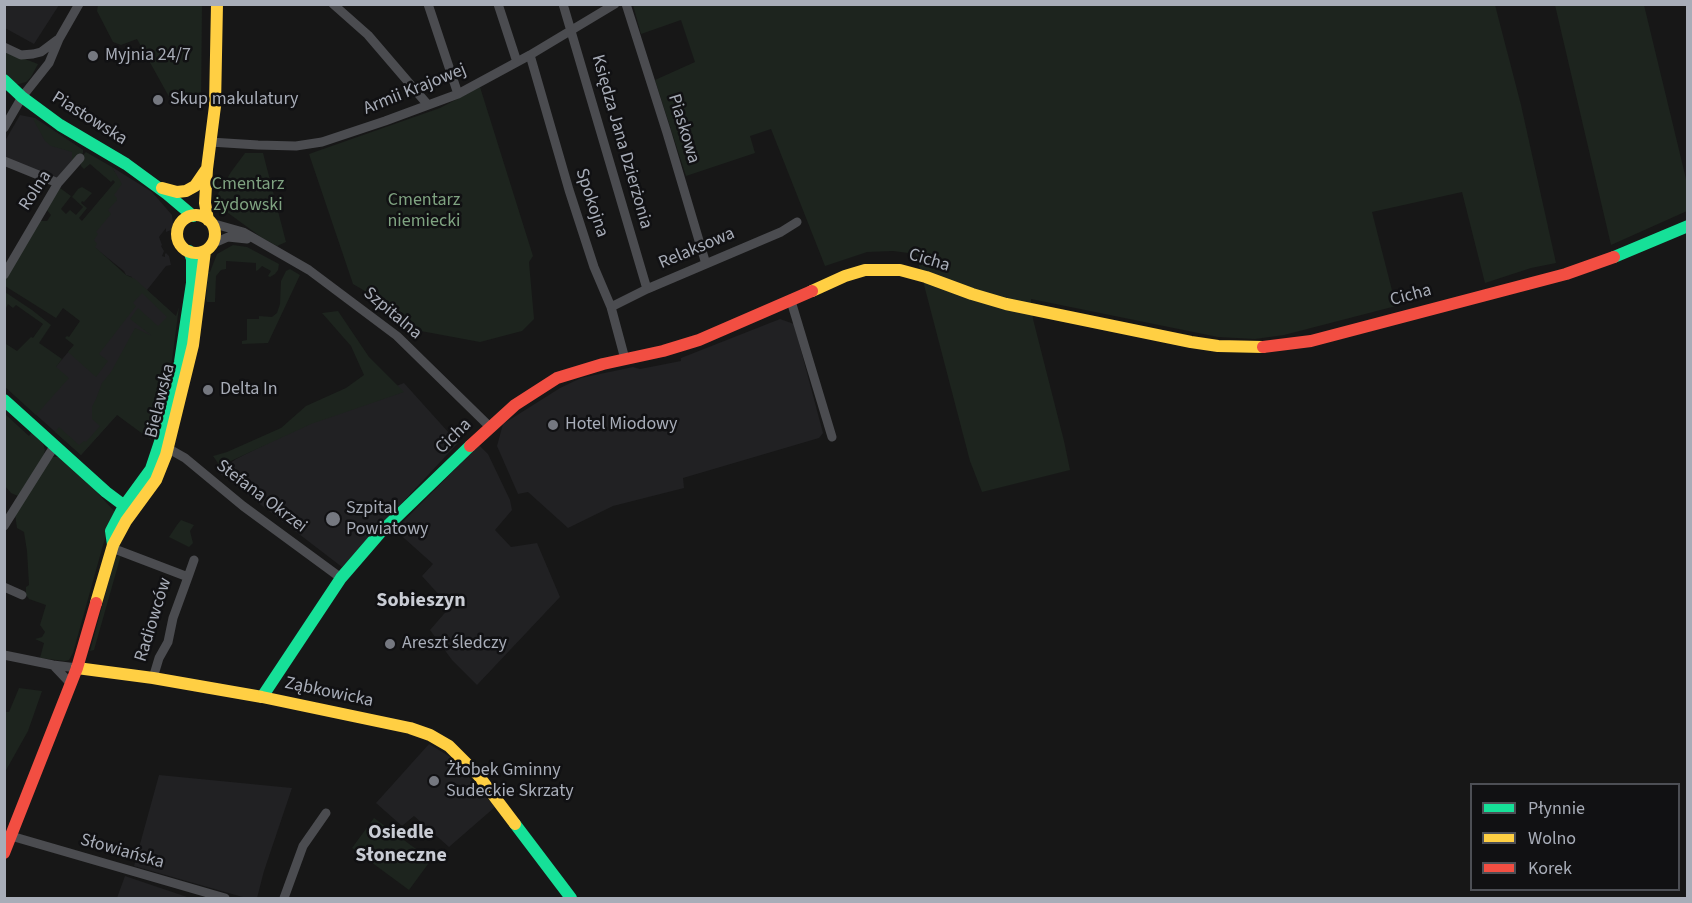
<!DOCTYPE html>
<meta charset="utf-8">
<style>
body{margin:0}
#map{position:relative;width:1692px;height:903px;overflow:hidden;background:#171717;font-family:"Source Sans 3",sans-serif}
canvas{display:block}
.frame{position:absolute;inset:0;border:6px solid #a8adb8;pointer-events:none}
.legend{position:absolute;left:1470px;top:783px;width:210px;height:108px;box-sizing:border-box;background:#111113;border:2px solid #4d4f55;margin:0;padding:8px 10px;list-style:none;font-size:18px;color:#a8adb8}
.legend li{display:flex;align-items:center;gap:12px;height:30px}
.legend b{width:30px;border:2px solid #4d4f55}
</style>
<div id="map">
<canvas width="1692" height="903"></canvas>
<div class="frame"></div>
<ul class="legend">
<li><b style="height:8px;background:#16e098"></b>Płynnie</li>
<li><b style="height:8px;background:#ffcf43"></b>Wolno</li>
<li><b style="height:8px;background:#f24e42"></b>Korek</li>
</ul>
</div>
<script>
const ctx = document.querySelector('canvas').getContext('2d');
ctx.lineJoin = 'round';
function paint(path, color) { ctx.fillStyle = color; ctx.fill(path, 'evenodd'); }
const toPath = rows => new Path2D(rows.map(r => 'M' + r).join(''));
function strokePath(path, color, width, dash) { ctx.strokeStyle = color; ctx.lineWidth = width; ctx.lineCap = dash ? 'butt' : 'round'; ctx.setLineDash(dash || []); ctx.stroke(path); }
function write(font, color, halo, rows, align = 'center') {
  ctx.font = font + ' "Source Sans 3",sans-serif'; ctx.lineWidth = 5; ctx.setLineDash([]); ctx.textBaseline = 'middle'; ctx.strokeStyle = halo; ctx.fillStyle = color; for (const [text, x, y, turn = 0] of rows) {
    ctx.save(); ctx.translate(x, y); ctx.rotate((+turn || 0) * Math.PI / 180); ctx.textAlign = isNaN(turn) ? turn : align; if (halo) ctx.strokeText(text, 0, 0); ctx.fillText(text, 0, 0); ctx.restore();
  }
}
paint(toPath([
 [5,4,59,4,59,5,34,44,5,28],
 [20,115,35,118,83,150,83,153,58,180,5,159,5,141],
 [112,167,152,192,172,215,173,224,171,230,166,232,166,228,159,237,162,245,161,246,164,251,162,256,165,257,165,254,166,253,169,256,171,265,166,266,147,290,176,317,124,407,81,455,24,404,132,277,126,275,124,271,74,231,118,179],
 [780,319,794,324,823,433,819,438,683,478,684,488,613,506,568,528,528,492,518,494,497,446,503,424,560,388,581,378,633,367,640,369,681,361,681,358],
 [404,383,458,443,342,567,218,472,236,459,334,410],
 [479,445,488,454,510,500,512,510,495,530,511,547,537,543,560,597,477,685,452,660,430,630,450,607,422,576,433,564,395,530],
 [429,744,452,758,495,807,449,847,414,816,402,826,376,803],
 [159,775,292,788,264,871,257,898,246,898,134,866],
 [125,876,190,898,117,898]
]), '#212123');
paint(toPath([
 [98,5,202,5,201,109,187,95,173,104,137,39,121,45,113,42,97,11],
 [633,5,1495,5,1521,105,1556,263,1531,268,1485,283,1462,192,1372,212,1396,306,1284,335,1255,339,1218,337,1031,299,1033,319,1064,441,1070,470,982,492,970,461,916,254,893,251,867,252,825,266,771,129,750,136,755,153,686,176,655,80,695,62,681,20,641,34],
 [1555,5,1644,5,1687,183,1687,211,1611,245],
 [4,51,38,64,31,77,26,82,19,84,15,84,5,75],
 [480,87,533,256,529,262,534,319,522,331,480,342,410,329,404,314,353,284,309,154,440,108],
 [32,117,83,150,83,153,72,163,72,152,51,146,45,141],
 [86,152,112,167,122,184,114,195,117,198,117,200,108,210,111,214,96,232,98,234,94,240,97,244,95,247,126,275,135,279,176,316,179,307,172,360,151,440,117,415,81,455,55,432,59,427,79,445,84,441,86,442,100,426,92,419,92,407,96,399,102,383,111,372,135,328,152,336,130,319,138,308,158,326,167,317,142,293,133,303,136,306,99,354,108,361,96,377,68,352,74,345,65,338,67,336,69,337,80,321,63,308,56,318,5,286,4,281,40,221,47,221,51,215,46,209,60,188,71,196,61,209,66,214,70,210,76,215,83,207,72,197,78,189,82,187,92,193,84,202,82,201,81,203,87,208,79,218,82,221,115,182,113,180,111,182,90,164,84,169,81,166,81,157],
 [245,153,263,153,286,242,277,246,261,237,213,202,231,172],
 [233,245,247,247,279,264,278,270,275,274,270,277,268,276,271,271,262,266,258,270,256,271,256,263,226,261,226,269,221,270,216,276,215,302,207,302,206,300,208,272,210,272,217,254],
 [290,269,300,275,268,343,242,344,242,341,247,340,247,319,259,319,259,316,272,317,277,313,280,304,281,281,286,271],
 [5,292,32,310,51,325,39,343,62,359,56,367,69,378,36,415,5,387,5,345,6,344,17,351,31,337,33,338,43,324,16,305,13,308,8,304,5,310],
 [338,311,369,357,404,392,311,424,220,466,213,456,227,452,281,428,306,406,346,388,364,375,351,346,322,313],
 [5,414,29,436,32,432,42,440,45,450,43,457,18,496,11,493,5,486],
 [52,457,60,457,80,474,115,512,103,545,73,653,69,660,65,661,40,658,44,643,35,639,42,637,45,632,40,625,46,605,29,599,26,595,26,587,29,585,27,551,24,532,17,528,15,514],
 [181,520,194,525,190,531,193,543,189,547,169,537,177,525],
 [121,555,94,650,90,651,115,558,117,556],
 [19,688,42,691,28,731,5,772,5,712,9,712],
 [374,818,431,860,409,890,352,848]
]), '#1d241e');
strokePath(toPath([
 [333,4,368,35,428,105],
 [428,4,458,94],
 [498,4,517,62],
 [563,4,647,289],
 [626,4,667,133,706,264],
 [4,47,21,55,33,54,41,52,57,40],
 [530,55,569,190,594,267,611,307,625,359],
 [4,128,22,97,49,63,59,39,79,4],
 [210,142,258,145,296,146,322,142,385,121,458,94,530,55,615,4],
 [4,161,58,183],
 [211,223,243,232,309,270,397,336,490,427],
 [212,244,228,237,247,239],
 [4,275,58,183,80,158],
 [791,301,832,437],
 [611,307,647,289,781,232,797,222],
 [162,445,185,458,243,506,341,578],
 [4,526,55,445],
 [112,548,188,577,173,618,168,642,159,658,153,678],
 [188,577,194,560],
 [4,587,22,595],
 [4,655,53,665,77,668],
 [53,665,71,684],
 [11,836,225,898],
 [284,898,303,846,326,813]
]), '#4b4c50', 9);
strokePath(toPath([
 [4,80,22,97,60,125,126,164,167,194,193,216],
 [1614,257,1688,226],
 [4,400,106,492,130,510],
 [113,545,111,531,124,506,151,469,165,427,180,362,192,283,192,259,189,251],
 [262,697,341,578,379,534,470,446],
 [515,824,571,898]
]), '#16e098', 12);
strokePath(toPath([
 [162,188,177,192,186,191,195,186,206,170],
 '177 234a19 19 0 1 1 38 0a19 19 0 1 1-38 0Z',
 [208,220,205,203,207,169,215,106,217,4],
 [812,291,845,276,865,270,900,270,926,277,972,294,1006,304,1191,342,1218,346,1263,347],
 [96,603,113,545,126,521,156,480,166,455,193,345,205,251],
 [77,668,153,678,262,697,410,728,430,735,449,746,478,775,515,824]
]), '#ffcf43', 12);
strokePath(toPath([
 [1263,347,1311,341,1566,274,1614,257],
 [470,446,515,405,557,378,603,364,663,351,699,340,812,291],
 [4,853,77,668,96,603]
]), '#f24e42', 12);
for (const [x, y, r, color] of [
 [93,56,6,"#757880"],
 [158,100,6,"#757880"],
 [208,390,6,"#757880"],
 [553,425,6,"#757880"],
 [333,519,8,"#757880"],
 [390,644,6,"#757880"],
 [434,781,6,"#757880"]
]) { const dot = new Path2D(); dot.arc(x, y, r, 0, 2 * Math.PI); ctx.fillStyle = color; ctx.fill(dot); strokePath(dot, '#111113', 2); }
write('18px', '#a8adb8', '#111113', [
 ["Myjnia 24/7",105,56],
 ["Skup makulatury",170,100],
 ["Delta In",220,390],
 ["Hotel Miodowy",565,425],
 ["Szpital",346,509],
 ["Powiatowy",346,530],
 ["Areszt śledczy",402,644],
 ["Żłobek Gminny",446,771],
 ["Sudeckie Skrzaty",446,792]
], 'left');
write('18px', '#a8adb8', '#111113', [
 ["Armii Krajowej",415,90,-22],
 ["Piastowska",89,119,32],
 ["Piaskowa",683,129,73],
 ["Księdza Jana Dzierżonia",621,142,74],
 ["Rolna",36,191,-57],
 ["Spokojna",591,203,72],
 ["Relaksowa",697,249,-23],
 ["Cicha",929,261,17],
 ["Cicha",1411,296,-15],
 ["Szpitalna",392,314,40],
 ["Bielawska",161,401,-76],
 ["Cicha",454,437,-44],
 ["Stefana Okrzei",261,497,37],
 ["Radiowców",154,620,-73],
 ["Ząbkowicka",329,693,12],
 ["Słowiańska",122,852,16]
]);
write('18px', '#7fa381', '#111113', [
 ["Cmentarz",248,185],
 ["żydowski",248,206],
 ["Cmentarz",424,201],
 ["niemiecki",424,222]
]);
write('bold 20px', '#c9ccd4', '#111113', [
 ["Sobieszyn",421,602],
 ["Osiedle",401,834],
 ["Słoneczne",401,857]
]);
</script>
